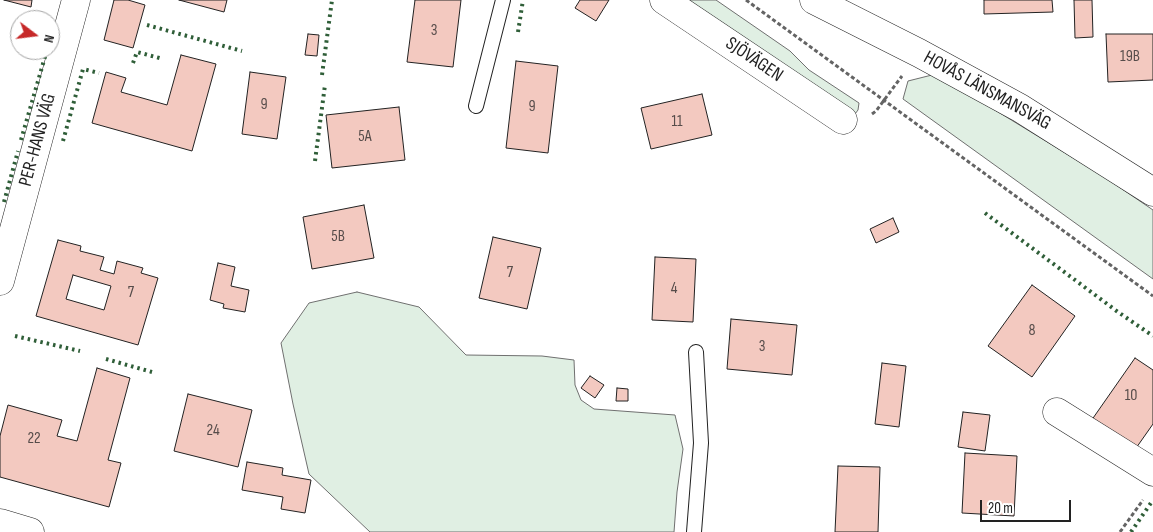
<!DOCTYPE html>
<meta charset="utf-8">
<style>
body{margin:0}
#map{position:relative;width:1153px;height:532px;overflow:hidden;background:#fff;font-family:"Sofia Sans Condensed",sans-serif}
canvas{display:block}
.north{position:absolute;left:10px;top:10px;width:50px;height:50px;box-sizing:border-box;background:#fff;border:1px solid #a7a7a7;border-radius:50%;rotate:105deg;font-size:14px;font-weight:700;line-height:20px;text-align:center;color:#222}
.north::after{content:'';display:block;margin:auto;width:18px;height:22px;background:#c62828;clip-path:polygon(50% 0,100% 100%,50% 72%,0 100%)}
.scale{position:absolute;left:980px;top:500px;width:91px;height:22px;box-sizing:border-box;border:2px solid #222;border-top:0;padding-left:6px;font-size:15px;line-height:18px;white-space:nowrap;color:#222;-webkit-text-stroke:4px #fff;paint-order:stroke}
</style>
<div id="map">
<canvas width="1153" height="532"></canvas>
<div class="north">N</div>
<div class="scale">20 m</div>
</div>
<script>
const ctx = document.querySelector('canvas').getContext('2d');
ctx.lineJoin = 'round';
function paint(path, color) { ctx.fillStyle = color; ctx.fill(path, 'evenodd'); }
const toPath = rows => new Path2D(rows.map(r => 'M' + r).join(''));
function strokePath(path, color, width, dash) { ctx.strokeStyle = color; ctx.lineWidth = width; ctx.lineCap = dash ? 'butt' : 'round'; ctx.setLineDash(dash || []); ctx.stroke(path); }
function write(font, color, halo, rows, align = 'center') {
  ctx.font = font + ' "Sofia Sans Condensed",sans-serif'; ctx.lineWidth = 4; ctx.setLineDash([]); ctx.textBaseline = 'middle'; ctx.strokeStyle = halo; ctx.fillStyle = color; for (const [text, x, y, turn = 0] of rows) {
    ctx.save(); ctx.translate(x, y); ctx.rotate((+turn || 0) * Math.PI / 180); ctx.textAlign = isNaN(turn) ? turn : align; if (halo) ctx.strokeText(text, 0, 0); ctx.fillText(text, 0, 0); ctx.restore();
  }
}
const green = toPath([
 [680,0,716,0,790,51,809,70,859,103,858,110,855,114,680,0],
 [936,74,1103,176,1153,210,1153,279,903,99,908,81,936,74],
 [357,292,419,307,466,355,542,356,574,360,575,385,581,400,594,409,675,415,683,449,677,492,674,532,370,532,309,474,293,404,281,343,309,303,357,292]
]);
paint(green, '#e0efe3');
strokePath(green, '#6f6f6f', 1);
const building = toPath([
 [4,0,32,0,31,7,4,0],
 [114,0,128,0,145,5,133,48,104,40,114,0],
 [179,0,227,0,224,12,179,0],
 [415,0,461,0,453,67,407,62,415,0],
 [580,0,609,0,596,21,575,8,580,0],
 [984,0,1052,0,1053,12,984,14,984,0],
 [1074,0,1092,0,1093,37,1075,38,1074,0],
 [308,34,319,35,317,56,305,55,308,34],
 [1106,34,1153,34,1153,80,1108,82,1106,34],
 [181,55,216,64,192,151,92,123,106,72,126,78,121,92,167,105,181,55],
 [516,61,558,66,548,153,506,148,516,61],
 [250,72,286,77,277,139,242,134,250,72],
 [702,94,712,135,651,149,641,108,702,94],
 [399,107,405,160,332,168,326,115,399,107],
 [364,205,374,258,312,269,303,217,364,205],
 [893,218,899,232,876,243,870,229,893,218],
 [493,237,541,248,527,309,479,298,493,237],
 [58,240,81,246,80,251,104,257,100,270,114,274,117,261,143,268,141,273,158,278,138,345,36,316,58,240],
 [73,275,111,286,104,310,66,299,73,275],
 [655,257,696,259,693,322,652,320,655,257],
 [218,263,235,267,231,286,249,290,245,312,223,308,224,304,210,300,218,263],
 [1032,285,1075,316,1032,377,988,346,1032,285],
 [731,319,797,325,792,375,727,369,731,319],
 [1135,358,1153,370,1153,424,1134,451,1091,421,1135,358],
 [882,363,906,366,899,427,875,424,882,363],
 [97,368,130,378,108,460,121,463,109,507,0,477,0,436,8,405,62,420,57,436,77,441,97,368],
 [590,376,604,385,595,398,581,388,590,376],
 [617,388,628,389,628,401,616,401,617,388],
 [188,394,252,410,238,467,174,451,188,394],
 [963,412,990,415,985,451,958,447,963,412],
 [965,453,1017,456,1014,516,962,513,965,453],
 [247,462,283,468,282,475,311,480,305,513,281,509,283,497,242,490,247,462],
 [838,466,880,467,878,532,835,532,838,466]
]);
paint(building, '#f3c9c0');
strokePath(building, '#222', 1);
const service = toPath([
 [476,106,503,0],
 [694,532,701,443,696,352]
]);
const minor = toPath([
 [664,0,843,120],
 [814,0,919,53,1020,108,1153,192],
 [0,281,76,0],
 [1057,412,1153,472],
 [0,523,30,532]
]);
strokePath(service, '#222', 16);
strokePath(minor, '#222', 29);
strokePath(toPath([
 [746,0,1153,296],
 [872,114,876,111,902,76],
 [1120,532,1143,500]
]), '#646464', 3, [4, 2.5]);
strokePath(service, '#fff', 14);
strokePath(minor, '#fff', 28);
strokePath(toPath([
 [147,25,242,51],
 [518,32,523,0],
 [133,63,137,52,163,59],
 [322,75,332,0],
 [21,140,47,50],
 [63,141,83,69,99,73],
 [315,161,325,85],
 [4,202,18,151],
 [985,213,1118,312,1153,336],
 [15,336,80,351],
 [106,359,152,372],
 [1131,532,1153,500]
]), '#2f5e38', 4, [2.5, 4]);
write('16px', '#564c4a', null, [
 ["3",434,31],
 ["19B",1130,57],
 ["9",264,105],
 ["9",532,107],
 ["11",677,122],
 ["5A",365,137],
 ["5B",338,237],
 ["7",510,273],
 ["4",674,289],
 ["7",131,293],
 ["8",1032,331],
 ["3",762,347],
 ["10",1131,396],
 ["24",213,431],
 ["22",34,439]
]);
write('19px', '#222', '#fff', [
 ["SJÖVÄGEN",754,60,34],
 ["HOVÅS LÄNSMANSVÄG",987,91,29],
 ["PER-HANS VÄG",38,140,-75]
]);
</script>
